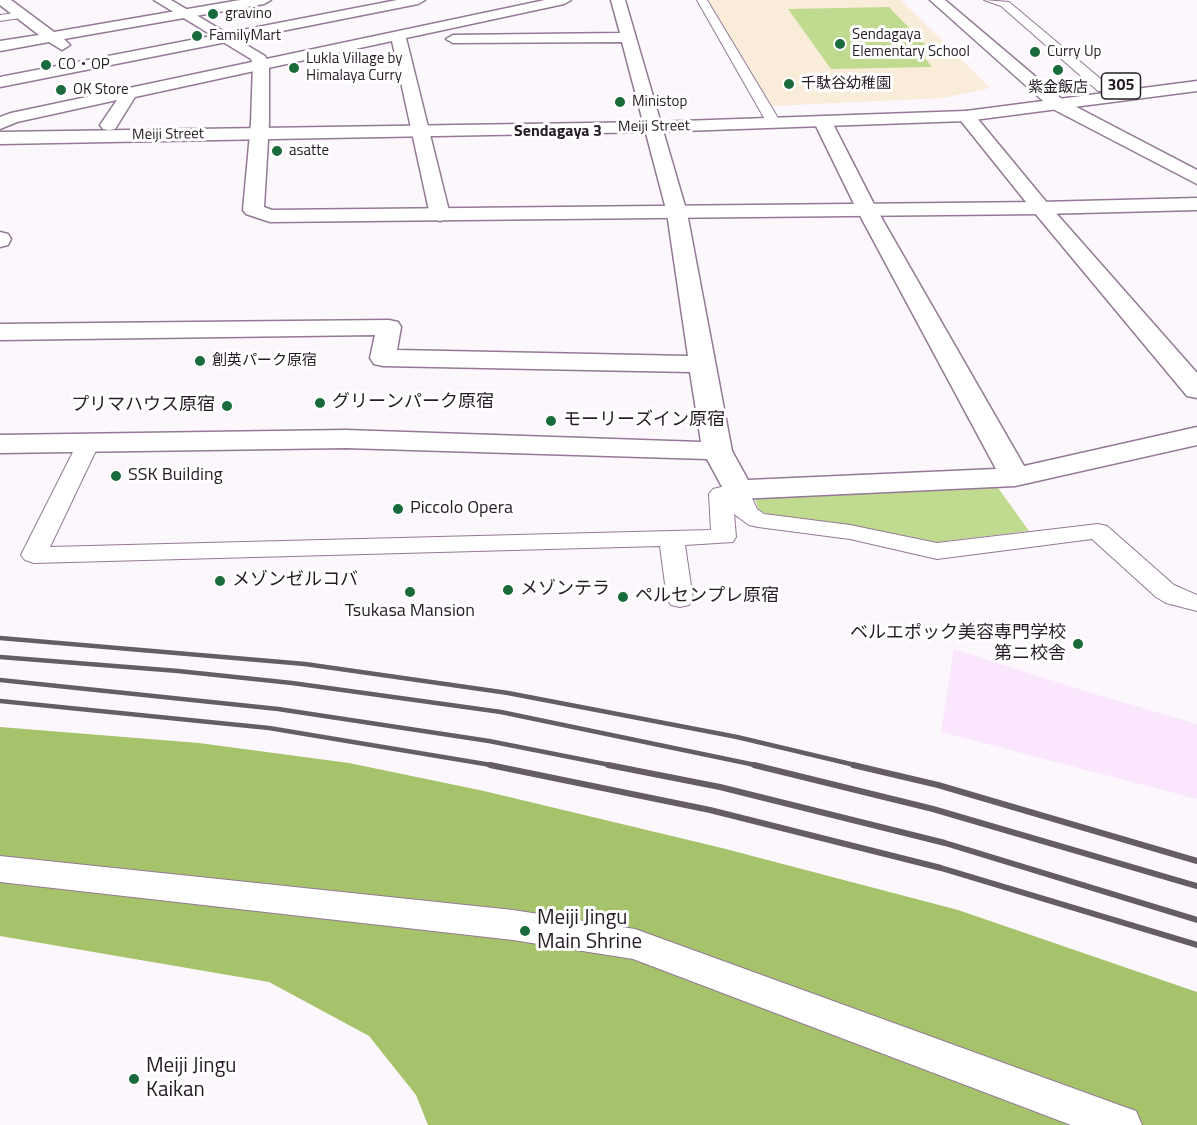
<!DOCTYPE html>
<meta charset="utf-8">
<style>
body{margin:0}
canvas{display:block;background:#fcf6fd}
</style>
<canvas width="1197" height="1125"></canvas>
<script>
const ctx = document.querySelector('canvas').getContext('2d');
ctx.lineJoin = 'round';
function paint(path, color) { ctx.fillStyle = color; ctx.fill(path, 'evenodd'); }
const toPath = rows => new Path2D(rows.map(r => 'M' + r).join(''));
function strokePath(path, color, width, dash) { ctx.strokeStyle = color; ctx.lineWidth = width; ctx.lineCap = dash ? 'butt' : 'round'; ctx.setLineDash(dash || []); ctx.stroke(path); }
function write(font, color, halo, rows, align = 'center') {
  ctx.font = font + ' "Titillium Web","Noto Sans JP",sans-serif'; ctx.lineWidth = 6; ctx.setLineDash([]); ctx.textBaseline = 'middle'; ctx.strokeStyle = halo; ctx.fillStyle = color; for (const [text, x, y, turn = 0] of rows) {
    ctx.save(); ctx.translate(x, y); ctx.rotate((+turn || 0) * Math.PI / 180); ctx.textAlign = isNaN(turn) ? turn : align; if (halo) ctx.strokeText(text, 0, 0); ctx.fillText(text, 0, 0); ctx.restore();
  }
}
paint(toPath([
 [954,649,1091,693,1197,724,1197,799,941,732]
]), '#fbe7fd');
paint(toPath([
 [708,0,901,0,990,88,943,98,772,106]
]), '#f9edd9');
paint(toPath([
 [889,7,937,57,924,57,932,67,831,69,788,9],
 [996,485,1029,531,930,543,847,526,765,513,759,510,754,496]
]), '#c0da8f');
paint(toPath([
 [0,727,199,743,349,763,484,791,722,848,958,910,1197,992,1197,1125,428,1125,416,1095,369,1036,269,982,0,936]
]), '#a6c36b');
const service = toPath([
 [697,0,707,0,781,123,779,126,769,126,767,123,697,0],
 [984,0,1009,2,1108,85,1109,88,1108,91,1098,91,1001,6,984,0],
 [22,12,27,15,26,17,0,21,0,15,22,12],
 [89,435,97,437,100,442,50,547,711,530,709,494,713,489,738,483,746,485,757,509,764,514,850,525,937,543,1098,524,1107,526,1174,585,1197,595,1197,611,1166,603,1156,597,1092,539,937,559,850,539,758,527,749,525,734,514,736,537,733,542,685,545,693,599,689,605,680,607,671,605,667,599,660,546,34,563,25,560,21,555,78,442,81,437,89,435],
 [0,856,513,910,635,929,1122,1106,1136,1111,1142,1125,1071,1125,633,959,513,940,0,882,0,856]
]);
const minor = toPath([
 [0,0,11,0,54,32,240,0,271,0,264,4,64,39,70,45,62,50,49,42,0,51,0,41,39,35,0,5,0,0],
 [397,0,425,0,418,4,0,87,0,77,397,0],
 [545,0,571,0,564,4,406,38,450,215,447,219,440,221,433,219,430,215,392,41,135,97,115,129,109,130,103,129,100,125,117,100,17,122,0,129,0,117,11,113,545,0],
 [611,0,625,0,687,213,732,451,748,480,996,469,857,210,814,122,817,118,823,117,829,118,832,122,877,210,1024,466,1197,427,1197,445,1015,486,738,499,727,496,707,459,346,448,0,453,0,435,346,430,701,442,690,372,383,366,374,364,370,358,375,335,0,340,0,324,389,320,398,322,401,327,397,350,688,356,667,213,622,42,453,43,446,39,453,35,620,33,611,0],
 [966,111,972,112,1048,204,1197,373,1197,398,1187,396,1034,212,957,116,960,112,966,111],
 [0,232,8,234,11,239,8,245,0,247,0,232]
]);
const tertiary = toPath([
 [154,0,171,0,265,56,269,64,269,123,264,207,272,210,1041,202,1197,198,1197,210,1041,214,270,222,246,214,243,210,251,123,253,64,251,59,154,0],
 [930,0,945,0,1063,100,1197,170,1197,184,1051,108,930,0]
]);
const primary = toPath([
 [1197,81,1197,91,966,121,654,132,0,144,0,132,654,122,966,111,1197,81]
]);
strokePath(service, '#937995', 2);
strokePath(minor, '#937995', 3);
strokePath(tertiary, '#937995', 3);
strokePath(primary, '#937995', 3);
paint(service, '#fff');
paint(minor, '#fff');
paint(tertiary, '#fff');
paint(primary, '#fff');
strokePath(toPath([
 [0,638,305,664,508,693,737,737,859,766],
 [0,657,178,671,292,683,501,712,760,766],
 [0,680,278,709,489,741,615,766],
 [0,701,269,728,497,766]
]), '#655c65', 4.5);
strokePath(toPath([
 [490,765,710,810,941,868,1197,945],
 [608,765,720,787,945,843,1197,920],
 [754,765,933,809,1197,886],
 [853,765,938,785,1197,861]
]), '#655c65', 6);
for (const [x, y, r, color] of [
 [213,14,6,"#1a6b3c"],
 [197,36,6,"#1a6b3c"],
 [840,44,6,"#1a6b3c"],
 [1035,52,6,"#1a6b3c"],
 [46,65,6,"#1a6b3c"],
 [294,68,6,"#1a6b3c"],
 [1058,70,6,"#1a6b3c"],
 [789,84,6,"#1a6b3c"],
 [61,90,6,"#1a6b3c"],
 [620,102,6,"#1a6b3c"],
 [277,151,6,"#1a6b3c"],
 [200,361,6,"#1a6b3c"],
 [320,403,6,"#1a6b3c"],
 [227,406,6,"#1a6b3c"],
 [551,421,6,"#1a6b3c"],
 [116,476,6,"#1a6b3c"],
 [398,509,6,"#1a6b3c"],
 [220,581,6,"#1a6b3c"],
 [508,590,6,"#1a6b3c"],
 [410,592,6,"#1a6b3c"],
 [623,597,6,"#1a6b3c"],
 [1078,644,6,"#1a6b3c"],
 [525,931,6,"#1a6b3c"],
 [134,1079,6,"#1a6b3c"]
]) { const dot = new Path2D(); dot.arc(x, y, r, 0, 2 * Math.PI); ctx.fillStyle = color; ctx.fill(dot); strokePath(dot, '#fff', 2); }
write('15px', '#261c26', '#fff', [
 ["gravino",225,14],
 ["Sendagaya",852,35],
 ["Elementary School",852,52],
 ["FamilyMart",209,36],
 ["Curry Up",1047,52],
 ["Lukla Village by",306,59],
 ["Himalaya Curry",306,76],
 ["CO・OP",58,65],
 ["千駄谷幼稚園",801,84],
 ["紫金飯店",1058,88,"center"],
 ["OK Store",73,90],
 ["Ministop",632,102],
 ["asatte",289,151],
 ["創英パーク原宿",212,361]
], 'left');
write('15px', '#261c26', '#fff', [
 ["Meiji Street",654,127,-1],
 ["Meiji Street",168,135,-1]
]);
for (const [x, y, w] of [
 [1121,86,39]
]) { const box = new Path2D(); box.roundRect(x - w / 2, y - 13, w, 26, 4.5); ctx.fillStyle = '#fff'; ctx.fill(box); strokePath(box, '#261c26', 1.5); }
write('bold 16px', '#261c26', null, [
 ["305",1121,86]
]);
write('bold 16px', '#261c26', '#fff', [
 ["Sendagaya 3",558,132]
]);
write('18px', '#261c26', '#fff', [
 ["グリーンパーク原宿",332,403],
 ["プリマハウス原宿",215,406,"right"],
 ["モーリーズイン原宿",563,421],
 ["SSK Building",128,476],
 ["Piccolo Opera",410,509],
 ["メゾンゼルコバ",232,581],
 ["メゾンテラ",520,590],
 ["ペルセンプレ原宿",635,597],
 ["Tsukasa Mansion",410,612,"center"],
 ["ベルエポック美容専門学校",1066,634,"right"],
 ["第ニ校舎",1066,655,"right"]
], 'left');
write('21px', '#261c26', '#fff', [
 ["Meiji Jingu",537,919],
 ["Main Shrine",537,943],
 ["Meiji Jingu",146,1067],
 ["Kaikan",146,1091]
], 'left');
</script>
